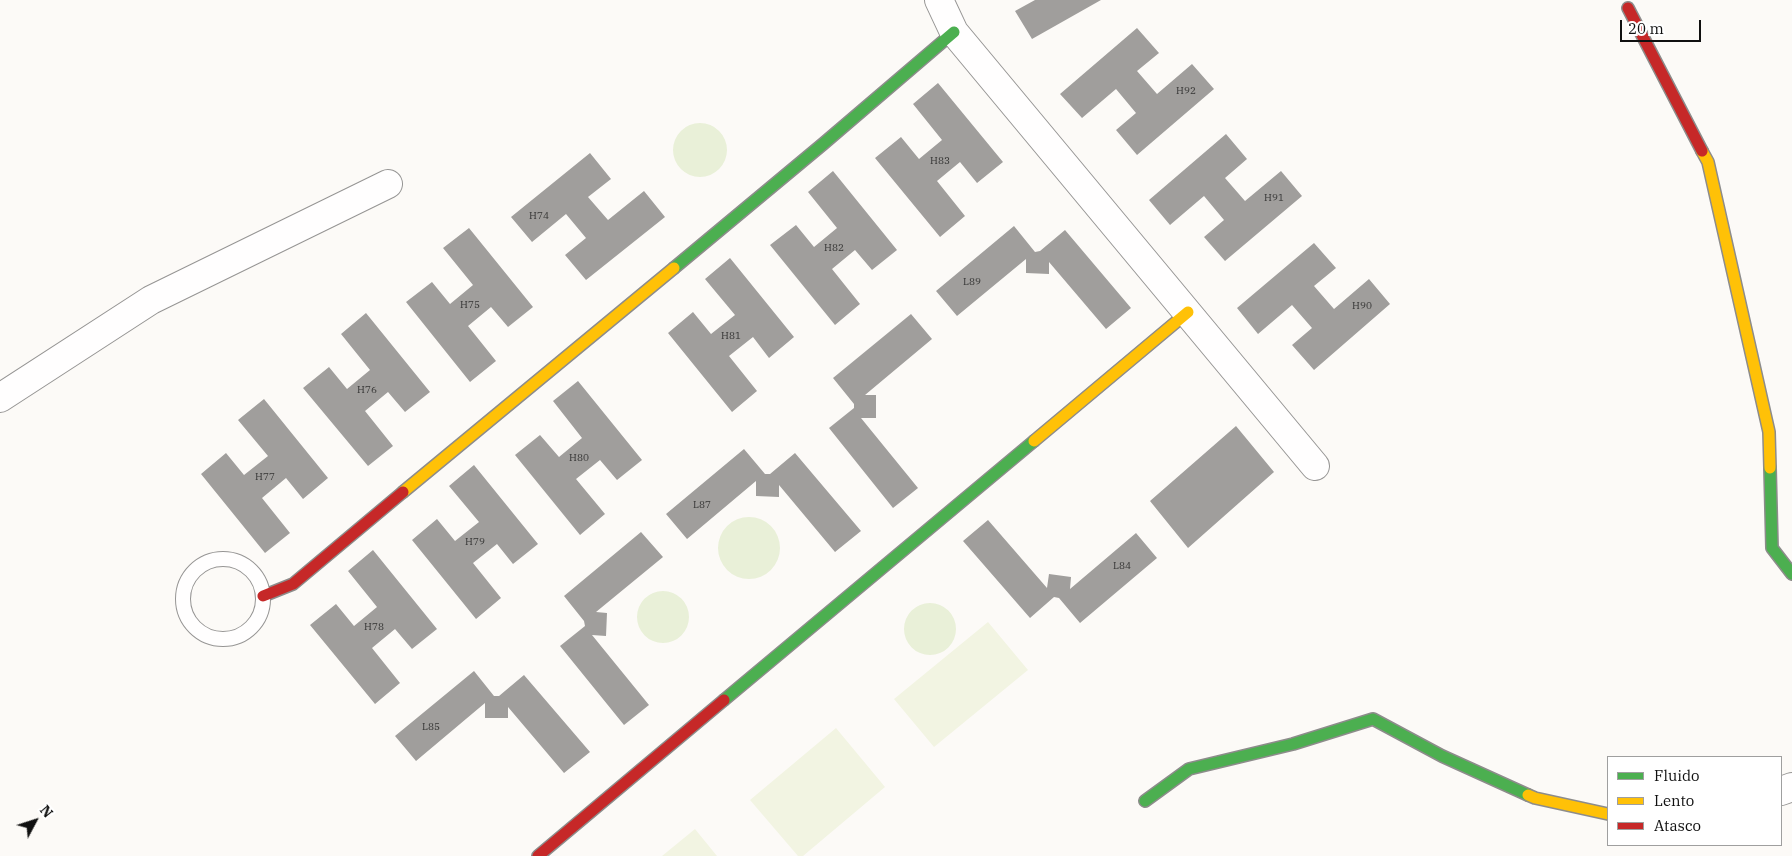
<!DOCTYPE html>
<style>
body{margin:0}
#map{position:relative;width:1792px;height:856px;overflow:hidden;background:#fcfaf7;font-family:"IBM Plex Serif",serif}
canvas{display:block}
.legend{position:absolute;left:1607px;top:756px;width:175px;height:90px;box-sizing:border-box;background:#fff;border:1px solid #9f9f9f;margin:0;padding:6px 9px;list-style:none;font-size:15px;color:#101010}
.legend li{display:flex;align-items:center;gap:10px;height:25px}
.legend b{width:25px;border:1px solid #9f9f9f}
.north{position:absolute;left:10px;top:796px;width:50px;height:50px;-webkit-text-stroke:4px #fff;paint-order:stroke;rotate:50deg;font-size:14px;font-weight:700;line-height:20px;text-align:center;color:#101010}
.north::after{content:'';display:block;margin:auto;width:18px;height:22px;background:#101010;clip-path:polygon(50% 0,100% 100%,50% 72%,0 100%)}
.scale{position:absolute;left:1620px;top:20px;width:81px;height:22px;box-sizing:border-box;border:2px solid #101010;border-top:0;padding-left:6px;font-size:15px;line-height:18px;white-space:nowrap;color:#101010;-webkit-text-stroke:4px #fff;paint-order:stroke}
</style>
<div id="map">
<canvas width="1792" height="856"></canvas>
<ul class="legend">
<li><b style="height:6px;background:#4caf50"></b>Fluido</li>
<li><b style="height:6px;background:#ffc107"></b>Lento</li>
<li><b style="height:6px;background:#c62828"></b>Atasco</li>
</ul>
<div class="north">N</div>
<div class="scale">20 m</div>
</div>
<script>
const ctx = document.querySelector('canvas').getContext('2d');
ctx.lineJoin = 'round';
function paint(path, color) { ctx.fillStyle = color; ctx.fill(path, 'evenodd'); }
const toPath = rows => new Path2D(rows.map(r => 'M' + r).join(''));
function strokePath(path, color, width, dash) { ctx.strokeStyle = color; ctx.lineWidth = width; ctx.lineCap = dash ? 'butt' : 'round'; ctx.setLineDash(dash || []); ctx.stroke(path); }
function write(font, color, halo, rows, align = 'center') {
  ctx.font = font + ' "IBM Plex Serif",serif'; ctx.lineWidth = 5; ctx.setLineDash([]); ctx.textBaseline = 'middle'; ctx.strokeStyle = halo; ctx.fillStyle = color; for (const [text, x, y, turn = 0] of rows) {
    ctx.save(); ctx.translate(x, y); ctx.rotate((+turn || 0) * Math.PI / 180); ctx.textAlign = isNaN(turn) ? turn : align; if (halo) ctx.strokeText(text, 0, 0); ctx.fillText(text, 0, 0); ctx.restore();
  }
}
paint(toPath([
 '673 150a27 27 0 1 1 54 0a27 27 0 1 1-54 0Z',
 '718 548a31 31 0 1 1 62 0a31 31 0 1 1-62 0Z',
 '637 617a26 26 0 1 1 52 0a26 26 0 1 1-52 0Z',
 '904 629a26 26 0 1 1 52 0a26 26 0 1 1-52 0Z'
]), '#e9f0d8');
paint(toPath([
 [988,622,1028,670,934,747,894,699],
 [836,728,885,787,803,856,798,856,750,800],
 [695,829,717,856,662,856]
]), '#f2f4e2');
paint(toPath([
 [1035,0,1101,0,1032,39,1015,11],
 [1137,28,1159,53,1137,71,1157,94,1192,64,1214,89,1137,155,1116,130,1136,113,1116,89,1082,118,1060,94],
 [938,83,1003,162,977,183,960,162,937,181,965,216,940,237,875,158,901,137,919,159,942,140,913,104],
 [1226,134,1247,159,1225,178,1245,201,1281,171,1302,196,1225,261,1204,237,1224,220,1204,196,1170,225,1149,200],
 [590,153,611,179,588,197,608,220,644,191,665,217,586,280,565,255,586,238,566,214,532,242,511,217],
 [833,171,897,250,872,270,855,250,832,269,860,304,835,325,770,245,796,225,814,247,837,228,808,192],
 [1014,226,1035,252,1040,251,1065,230,1131,308,1106,329,1049,262,1049,274,1026,273,1026,259,957,316,936,291],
 [469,228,533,307,508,327,491,307,468,326,496,361,470,382,406,302,432,282,450,304,473,285,443,248],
 [1314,243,1336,268,1314,286,1334,309,1369,279,1390,304,1314,370,1292,345,1312,328,1292,305,1258,334,1237,308],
 [730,258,794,337,769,358,753,337,729,356,757,391,732,412,668,333,693,312,711,334,735,315,705,279],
 [366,313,430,392,405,412,388,392,365,411,393,446,368,466,303,388,329,367,347,389,370,370,341,334],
 [911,314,932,339,865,395,876,395,876,418,861,418,918,488,893,508,829,428,854,408,854,404,833,378],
 [578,381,642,460,617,480,600,460,576,479,605,514,580,535,515,455,540,435,559,457,582,438,553,401],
 [264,399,328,478,303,499,286,478,262,498,290,533,265,553,201,474,226,453,244,475,268,456,238,420],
 [1236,426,1274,472,1188,548,1150,501],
 [744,449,765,474,770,474,795,453,861,531,835,552,779,485,779,497,756,496,756,481,687,539,666,514],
 [474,465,538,544,513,564,497,544,473,563,501,598,476,619,412,540,437,519,455,541,479,522,449,486],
 [988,520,1047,588,1049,574,1071,577,1070,589,1136,533,1157,558,1080,623,1059,598,1054,597,1030,618,963,541],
 [641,532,663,557,596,612,607,613,606,636,592,635,649,705,624,725,560,646,585,626,584,621,564,596],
 [373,550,437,629,412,649,395,629,372,648,400,683,375,704,310,625,336,604,354,626,377,607,348,571],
 [474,671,494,696,499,696,524,675,590,752,564,773,508,707,508,718,485,718,485,703,416,761,395,736]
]), '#a09e9c');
const lane = toPath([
 '183 599a40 40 0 1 1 80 0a40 40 0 1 1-80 0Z'
]);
const street = toPath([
 [939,0,954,32,1315,466],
 [0,398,151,300,388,184],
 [1781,791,1792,787]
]);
const fast = toPath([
 [674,268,823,144,954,32],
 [1770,468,1772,548,1792,574],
 [724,700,1034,441],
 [1145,801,1189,769,1293,744,1373,719,1442,756,1528,795]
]);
const slow = toPath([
 [1702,151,1708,162,1769,432,1770,468],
 [1034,441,1188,312],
 [403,492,674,268],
 [1528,795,1535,798,1608,814]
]);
const jam = toPath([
 [1628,8,1702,151],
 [263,596,293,584,403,492],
 [538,856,724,700]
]);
strokePath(lane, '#969594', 16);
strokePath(street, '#969594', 30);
strokePath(fast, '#8d8c8b', 14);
strokePath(slow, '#8d8c8b', 14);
strokePath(jam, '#8d8c8b', 14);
strokePath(lane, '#fffefe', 14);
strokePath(street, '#fffefe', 28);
strokePath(fast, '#4caf50', 11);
strokePath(slow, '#ffc107', 11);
strokePath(jam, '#c62828', 11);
write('10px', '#343433', null, [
 ["H92",1186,91],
 ["H83",940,161],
 ["H91",1274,198],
 ["H74",539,216],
 ["H82",834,248],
 ["L89",972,282],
 ["H75",470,305],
 ["H90",1362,306],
 ["H81",731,336],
 ["H76",367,390],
 ["H80",579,458],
 ["H77",265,477],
 ["L87",702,505],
 ["H79",475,542],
 ["L84",1122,566],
 ["H78",374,627],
 ["L85",431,727]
]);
</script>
